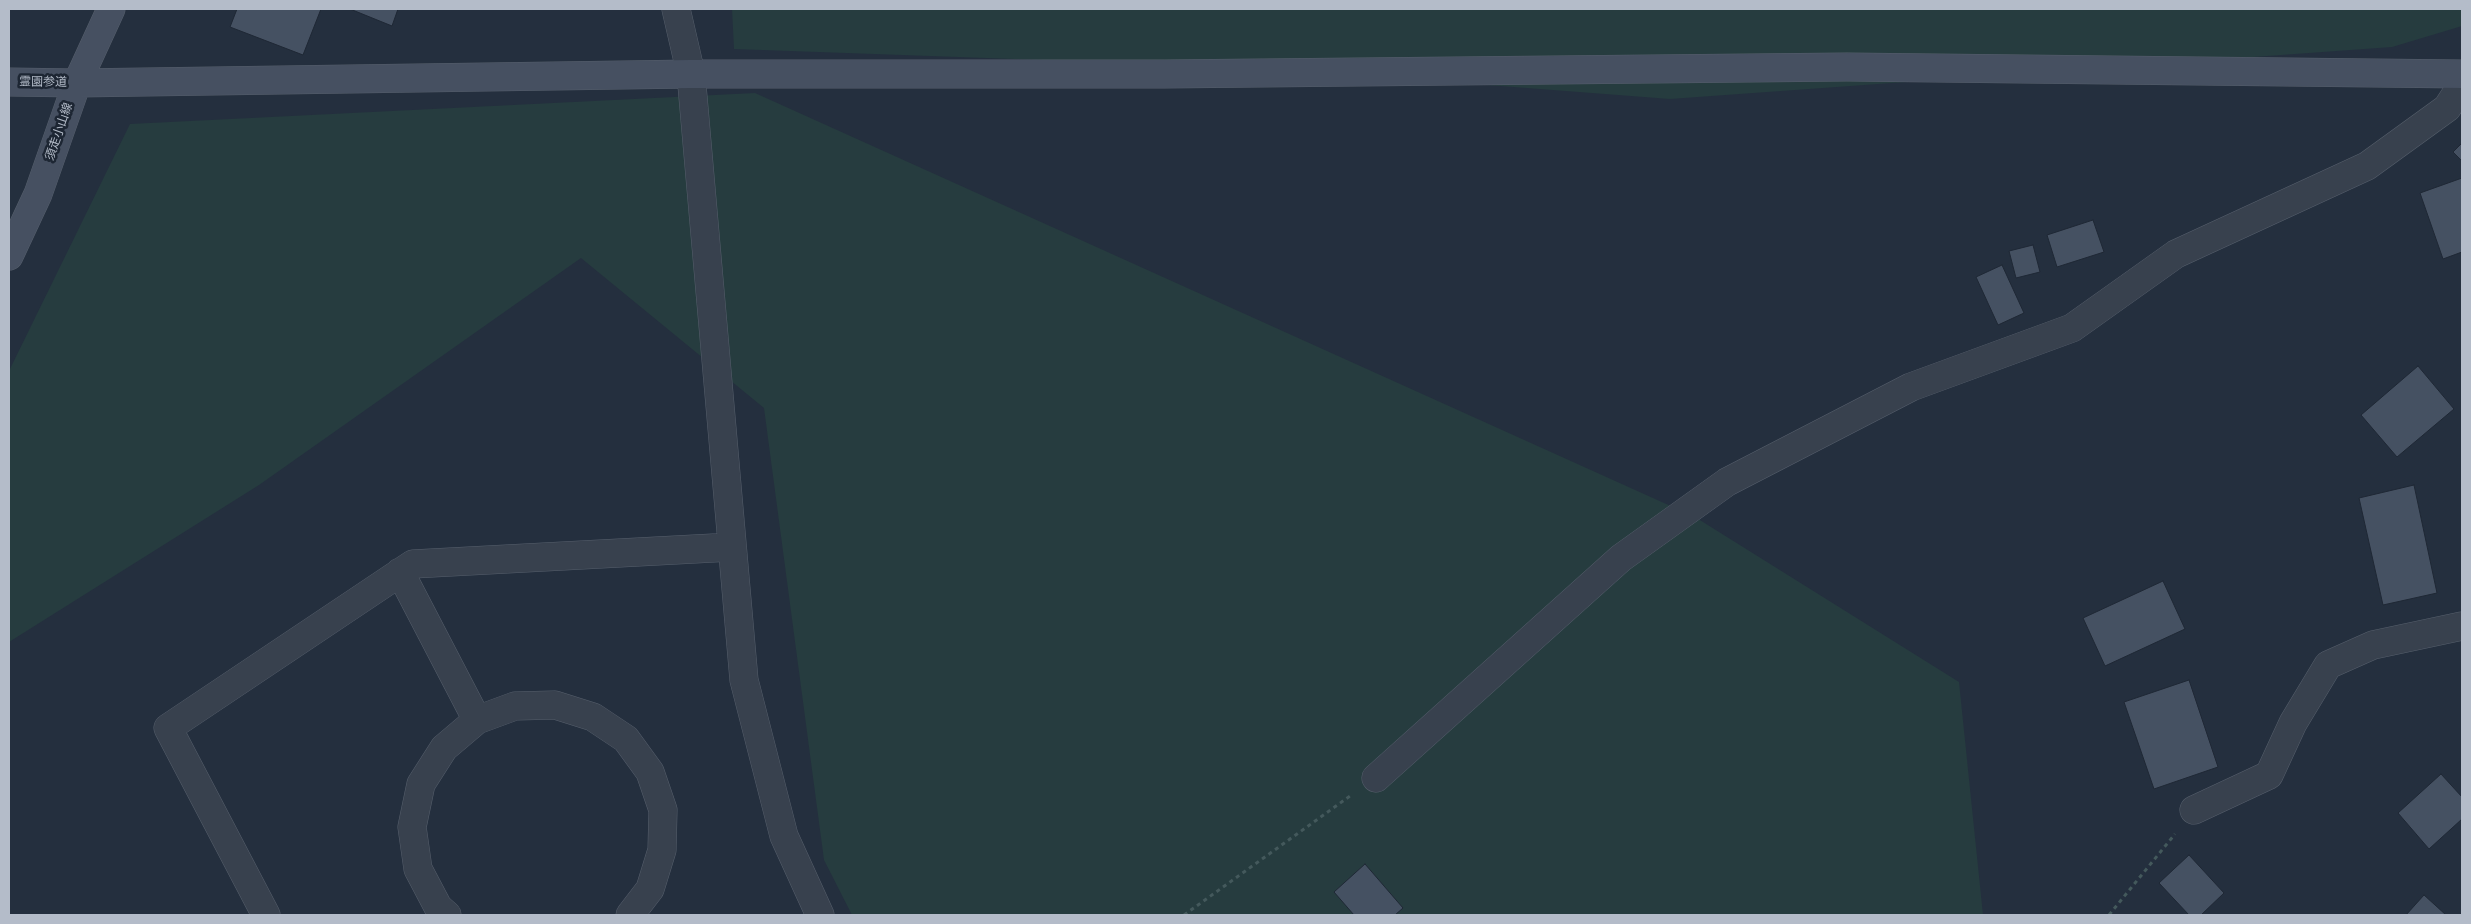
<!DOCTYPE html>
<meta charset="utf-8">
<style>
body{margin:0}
#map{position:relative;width:2471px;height:924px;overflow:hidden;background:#242f3e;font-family:"Source Sans 3",sans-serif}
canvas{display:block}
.frame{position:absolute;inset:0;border:10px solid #b4bcc9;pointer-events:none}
</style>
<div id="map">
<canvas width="2471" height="924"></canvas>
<div class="frame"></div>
</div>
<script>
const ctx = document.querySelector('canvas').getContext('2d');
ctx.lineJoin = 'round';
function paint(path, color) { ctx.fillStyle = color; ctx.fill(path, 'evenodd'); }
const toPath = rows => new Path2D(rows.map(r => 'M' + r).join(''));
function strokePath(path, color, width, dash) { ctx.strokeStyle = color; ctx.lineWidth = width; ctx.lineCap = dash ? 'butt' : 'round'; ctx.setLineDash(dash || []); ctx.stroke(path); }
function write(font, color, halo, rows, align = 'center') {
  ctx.font = font + ' "Source Sans 3","Noto Sans JP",sans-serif'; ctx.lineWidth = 5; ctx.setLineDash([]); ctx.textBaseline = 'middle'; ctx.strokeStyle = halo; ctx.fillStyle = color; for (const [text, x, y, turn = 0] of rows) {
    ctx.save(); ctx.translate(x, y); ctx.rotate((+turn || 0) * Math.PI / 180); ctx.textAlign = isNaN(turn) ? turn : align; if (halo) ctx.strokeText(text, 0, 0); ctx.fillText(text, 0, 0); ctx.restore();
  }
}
paint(toPath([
 [732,9,2462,9,2462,26,2392,47,1670,99,1266,68,734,49],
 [755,93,1695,517,1959,682,1983,915,852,915,824,860,764,408,581,258,259,485,9,642,9,371,130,124]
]), '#263c3f');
const building = toPath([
 [237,9,321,9,303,55,230,27,237,9],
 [350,9,398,9,392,26,350,9],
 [2462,143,2462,161,2453,152,2462,143],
 [2462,178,2462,252,2443,259,2420,193,2462,178],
 [2093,220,2104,252,2057,267,2047,235,2093,220],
 [2033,245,2040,272,2016,278,2009,251,2033,245],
 [2002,265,2024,313,1998,325,1976,277,2002,265],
 [2418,366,2454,409,2397,457,2361,415,2418,366],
 [2414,485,2437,593,2383,605,2359,498,2414,485],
 [2163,581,2185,629,2105,666,2083,618,2163,581],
 [2189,680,2218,767,2154,789,2124,702,2189,680],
 [2441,774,2462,797,2462,819,2429,849,2398,813,2441,774],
 [2189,855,2224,893,2201,915,2189,915,2159,883,2189,855],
 [1365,864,1403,908,1395,915,1354,915,1334,892,1365,864],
 [2424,895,2446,915,2406,915,2424,895]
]);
paint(building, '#455162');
strokePath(building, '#1f2835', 1);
const street = toPath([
 [676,9,691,74,744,680,784,836,820,915],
 [400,572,477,720],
 [1376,778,1621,558,1727,482,1911,387,2072,328,2176,254,2367,166,2447,108,2462,85],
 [2194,810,2269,775,2293,723,2328,665,2373,645,2462,626],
 [266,915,168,728,413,564,732,547],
 [447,915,438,907,418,869,412,827,421,784,444,748,477,720,515,706,555,705,593,717,626,739,650,772,663,810,662,850,650,889,630,915]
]);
const secondary = toPath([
 [9,82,77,83,691,74,1164,74,1847,67,2462,74],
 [9,256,38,194,77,83,111,9]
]);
strokePath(street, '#565f6c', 29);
strokePath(secondary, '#565f6c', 29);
strokePath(toPath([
 [1184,915,1350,796],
 [2109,915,2175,834]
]), '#44595c', 3, [4, 4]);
strokePath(street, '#38414e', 28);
strokePath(secondary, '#465061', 28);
write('12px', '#b4bcc9', '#1d2633', [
 ["霊園参道",43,83,1],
 ["須走小山線",60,132,-71]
]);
</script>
